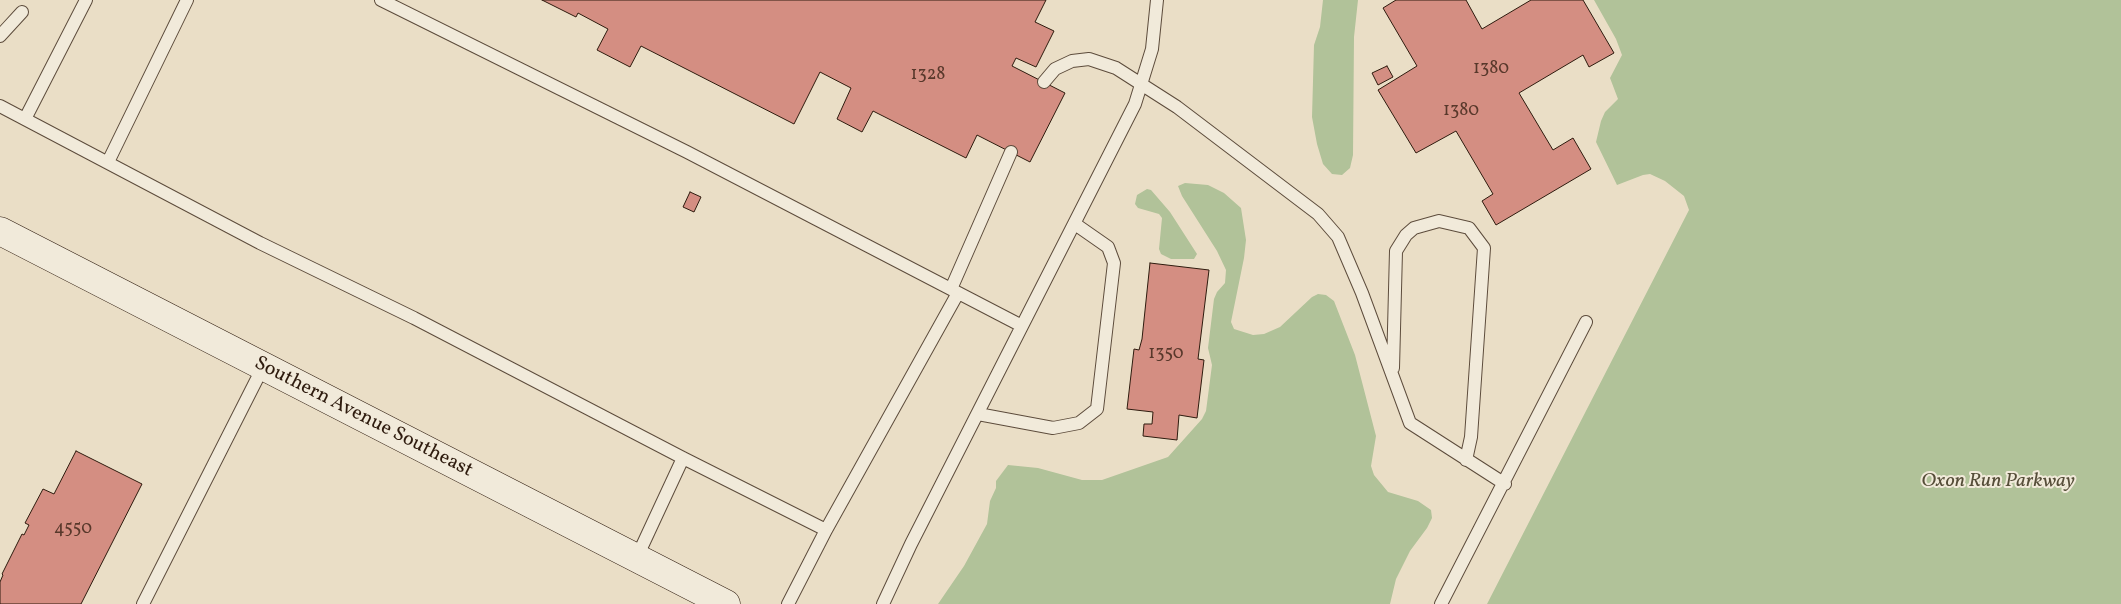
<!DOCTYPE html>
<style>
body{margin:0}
canvas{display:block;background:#eadec6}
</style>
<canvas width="2121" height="604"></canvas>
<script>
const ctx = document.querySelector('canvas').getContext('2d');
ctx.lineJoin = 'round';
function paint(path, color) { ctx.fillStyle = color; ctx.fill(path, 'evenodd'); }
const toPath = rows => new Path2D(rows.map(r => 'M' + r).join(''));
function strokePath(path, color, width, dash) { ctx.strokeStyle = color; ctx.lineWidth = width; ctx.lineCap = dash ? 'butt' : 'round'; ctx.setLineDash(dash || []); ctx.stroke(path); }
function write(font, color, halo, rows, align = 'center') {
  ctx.font = font + ' Vollkorn,serif'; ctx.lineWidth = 4; ctx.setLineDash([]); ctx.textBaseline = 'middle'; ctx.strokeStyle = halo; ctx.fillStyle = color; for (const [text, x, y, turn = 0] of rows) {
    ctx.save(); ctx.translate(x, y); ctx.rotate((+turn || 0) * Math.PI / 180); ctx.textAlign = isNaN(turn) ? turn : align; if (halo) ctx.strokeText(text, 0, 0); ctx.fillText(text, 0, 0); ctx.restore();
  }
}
paint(toPath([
 [1323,0,1358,0,1354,37,1353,155,1350,168,1342,175,1332,174,1323,164,1317,144,1312,117,1314,45,1320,27],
 [1594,0,2121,0,2121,604,1487,604,1689,210,1684,196,1665,181,1650,174,1643,175,1617,185,1596,142,1601,121,1605,112,1618,99,1610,78,1622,55,1616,39],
 [1185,183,1208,185,1224,193,1241,208,1246,240,1244,258,1231,322,1234,329,1253,335,1264,334,1280,327,1312,297,1318,294,1326,295,1334,301,1355,355,1376,436,1371,466,1374,475,1388,492,1418,501,1431,510,1432,518,1427,528,1410,551,1396,579,1390,604,938,604,964,566,987,524,990,501,996,488,996,481,1008,465,1038,468,1082,480,1102,480,1168,457,1202,419,1206,411,1212,365,1208,348,1214,299,1217,292,1225,283,1226,270,1217,251,1182,196,1178,186],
 [1147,189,1151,190,1170,212,1197,254,1194,259,1171,259,1161,254,1159,249,1162,218,1159,214,1138,208,1135,204,1137,195]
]), '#b1c299');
const building = toPath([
 [542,0,1046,0,1035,22,1054,31,1036,67,1016,58,1012,66,1065,93,1030,162,977,135,966,158,873,111,862,132,837,119,851,88,820,72,794,124,641,46,630,67,597,50,608,29,578,13,576,17,542,0],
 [1396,0,1466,0,1482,29,1531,0,1583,0,1614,53,1589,67,1583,55,1519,93,1553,150,1573,138,1591,169,1496,225,1482,201,1493,194,1456,131,1416,153,1378,90,1417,66,1383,8,1396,0],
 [1387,66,1393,77,1378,85,1372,73,1387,66],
 [690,192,701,197,694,212,683,207,690,192],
 [1150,263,1209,270,1198,359,1204,360,1197,418,1179,415,1177,440,1143,436,1144,424,1152,424,1153,412,1127,409,1134,349,1139,350,1142,339,1150,263],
 [76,451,142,484,81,604,0,604,0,582,3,575,2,574,22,534,24,535,29,525,25,523,43,489,54,494,76,451]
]);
paint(building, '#d48e82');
strokePath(building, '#2e1b0e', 1);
const lane = toPath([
 [381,0,687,152,1022,326],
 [0,36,22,12],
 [1044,82,1055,69,1072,61,1089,59,1116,68,1177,107,1318,214,1338,237,1362,293,1410,423,1505,484],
 [0,106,260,243,414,318,683,458,826,530],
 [25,119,86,0],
 [108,162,187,0],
 [951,289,1011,152],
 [1393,368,1396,251,1406,235,1414,228,1439,221,1469,228,1484,248,1471,437,1466,460],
 [978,414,1053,428,1079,423,1097,409,1114,263,1108,247,1075,224],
 [637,557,683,458],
 [143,604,263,367],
 [788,604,826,530,958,293],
 [883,604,911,544,1135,104,1152,49,1157,0],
 [1441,604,1586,322]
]);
const secondary = toPath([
 [0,231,726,604]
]);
strokePath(lane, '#5d4c3c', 14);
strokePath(secondary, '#2e1b0e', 29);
strokePath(lane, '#f1eada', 12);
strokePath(secondary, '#f1eada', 28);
write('18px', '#58382b', null, [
 ["1380",1491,70],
 ["1328",928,76],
 ["1380",1461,112],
 ["1350",1166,355],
 ["4550",73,530]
]);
write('20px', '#2e1b0e', '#f1eada', [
 ["Southern Avenue Southeast",363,418,27]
]);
write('italic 20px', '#554d38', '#f1eada', [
 ["Oxon Run Parkway",1998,482]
]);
</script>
